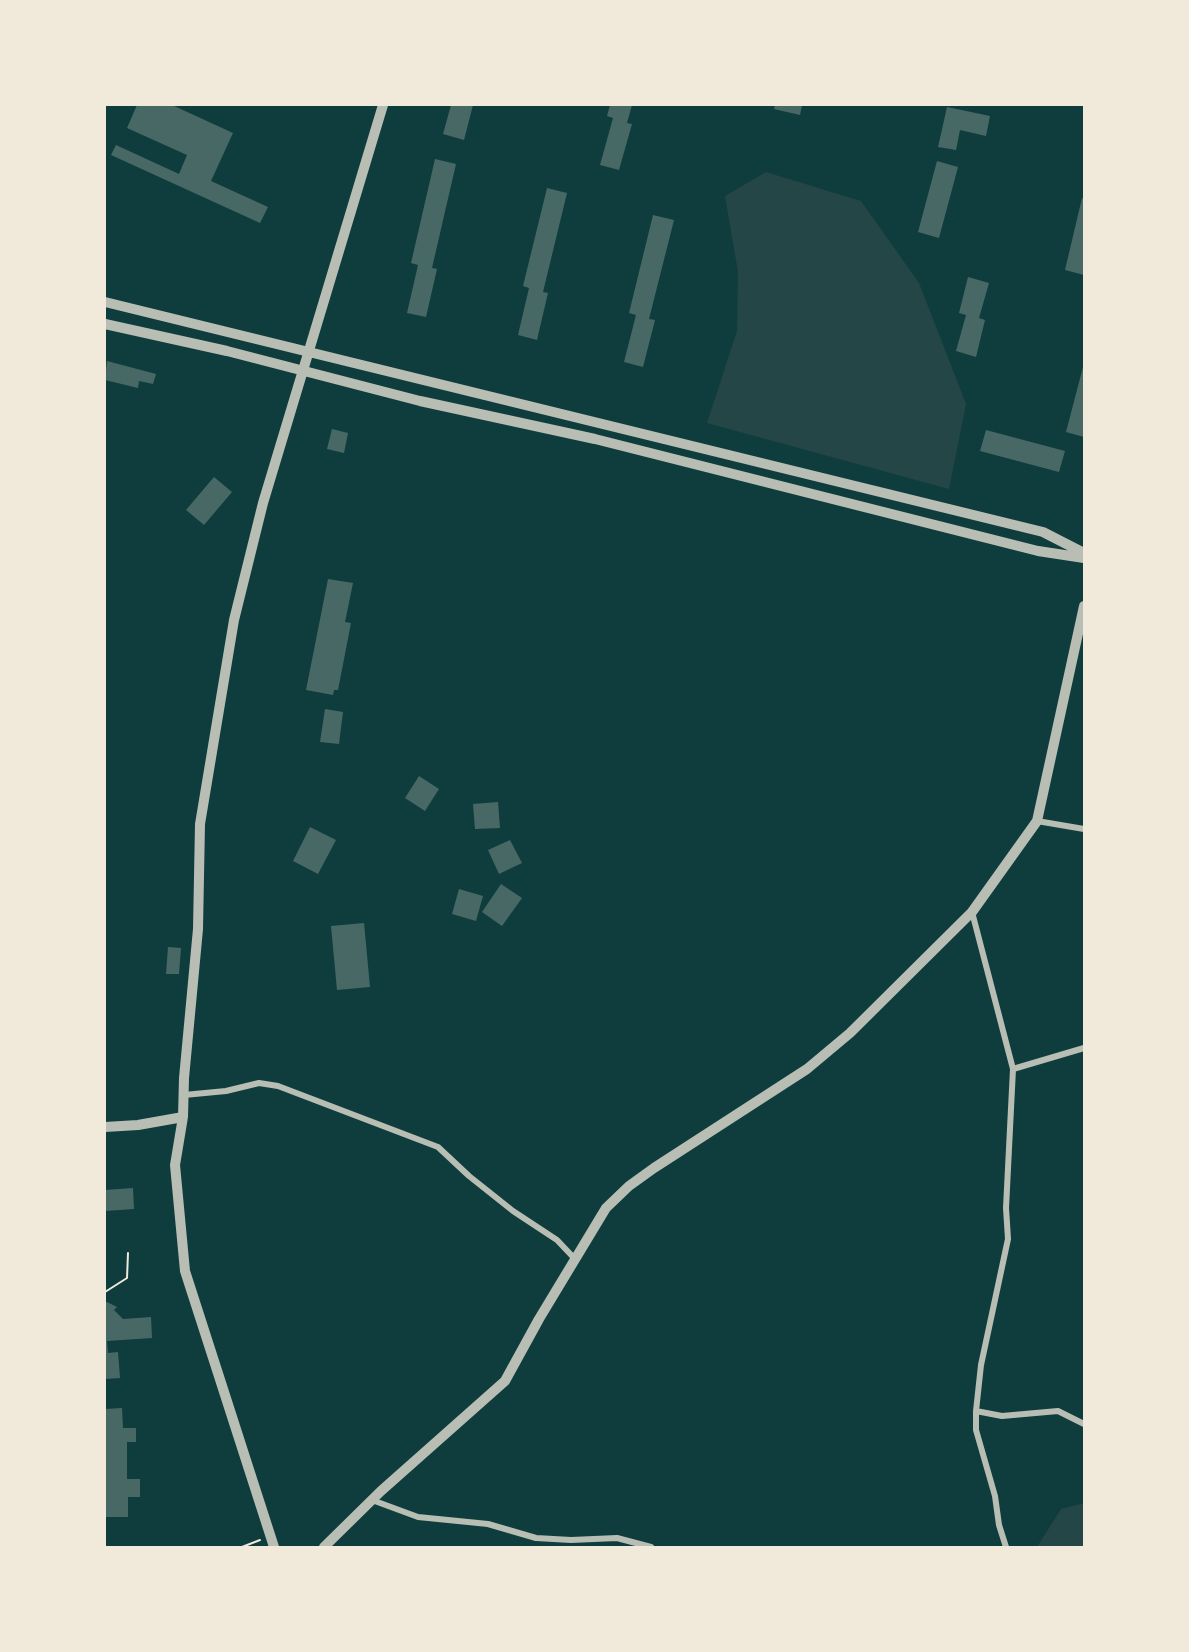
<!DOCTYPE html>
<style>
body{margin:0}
#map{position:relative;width:1189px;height:1652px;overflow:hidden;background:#0f3d3e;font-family:"DM Sans",sans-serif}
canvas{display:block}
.frame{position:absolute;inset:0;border:106px solid #f1e9da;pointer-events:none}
</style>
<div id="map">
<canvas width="1189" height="1652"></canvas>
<div class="frame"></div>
</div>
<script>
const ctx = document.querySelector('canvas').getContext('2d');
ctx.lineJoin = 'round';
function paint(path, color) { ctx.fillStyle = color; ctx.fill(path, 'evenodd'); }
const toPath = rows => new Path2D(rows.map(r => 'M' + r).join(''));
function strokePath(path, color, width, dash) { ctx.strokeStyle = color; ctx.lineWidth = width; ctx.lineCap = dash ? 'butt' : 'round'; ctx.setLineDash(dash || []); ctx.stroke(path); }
paint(toPath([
 [766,172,861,201,919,283,966,404,949,489,707,423,737,331,738,272,725,196],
 [1084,1503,1084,1547,1037,1547,1061,1509]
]), '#244646');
paint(toPath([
 [137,105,172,105,233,133,211,181,268,207,260,223,111,155,116,145,179,174,187,155,127,128],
 [451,105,473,105,464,140,443,134],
 [610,105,632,105,627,123,632,124,619,170,600,165,613,118,607,116],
 [775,105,802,105,800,115,774,109],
 [947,107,990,116,986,136,960,130,956,150,938,147],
 [435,159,456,164,432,268,437,269,426,317,407,313,418,265,411,263],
 [937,161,958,167,939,238,918,232],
 [547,188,567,193,543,292,548,293,537,340,518,335,529,288,523,286],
 [1082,198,1084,199,1084,275,1065,270],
 [653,215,674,220,649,319,655,320,643,367,624,362,636,315,629,313],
 [968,277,989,283,979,318,985,320,976,357,956,351,966,315,959,313],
 [107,361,156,374,153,384,139,381,138,388,105,380],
 [1083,367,1084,367,1084,437,1066,432],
 [332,429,348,433,344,453,327,449],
 [986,430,1065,451,1059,472,980,451],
 [214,477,232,492,204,525,186,510],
 [328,579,353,583,345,622,351,623,338,690,334,690,333,695,306,690],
 [325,709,343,712,339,744,320,742],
 [419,776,439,789,425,811,405,798],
 [498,802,500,828,475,829,473,804],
 [310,827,336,840,318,874,293,861],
 [510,840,522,863,499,874,488,850],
 [501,884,522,898,502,926,482,912],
 [459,889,483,896,476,921,452,914],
 [364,923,370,987,337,990,331,926],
 [168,947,181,948,179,974,166,974],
 [133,1188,134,1209,105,1211,105,1190],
 [105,1301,117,1307,114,1310,123,1319,151,1317,152,1338,107,1341,108,1353,118,1352,120,1378,105,1379],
 [122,1408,123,1428,136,1428,136,1442,127,1442,127,1479,140,1479,140,1497,128,1497,128,1517,105,1517,105,1409]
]), '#486865');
strokePath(toPath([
 [105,1292,127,1278,128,1253],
 [242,1547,260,1540]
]), '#f1e9da', 2);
strokePath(toPath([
 [1037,821,1084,829],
 [972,912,1013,1069,1084,1048],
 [1013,1069,1006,1208,1008,1239,981,1365,976,1411,1002,1416,1058,1411,1084,1424],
 [184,1095,226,1091,259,1083,278,1086,438,1147,469,1176,513,1211,557,1240,575,1259],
 [976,1411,976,1430,995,1496,999,1525,1006,1547],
 [372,1500,418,1517,488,1524,536,1538,571,1540,617,1538,651,1547]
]), '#b8beb3', 6);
strokePath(toPath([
 [105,302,1043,532,1084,553],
 [105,324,227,351,420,401,595,439,1038,551,1084,558],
 [105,1127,138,1125,183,1117],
 [274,1547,185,1271,175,1165,183,1117,184,1078,198,929,200,824,234,620,263,503,383,105],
 [324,1547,381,1491,505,1381,539,1319,606,1208,629,1186,654,1168,807,1069,850,1033,972,912,1037,821,1084,606]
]), '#b8beb3', 10);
</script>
